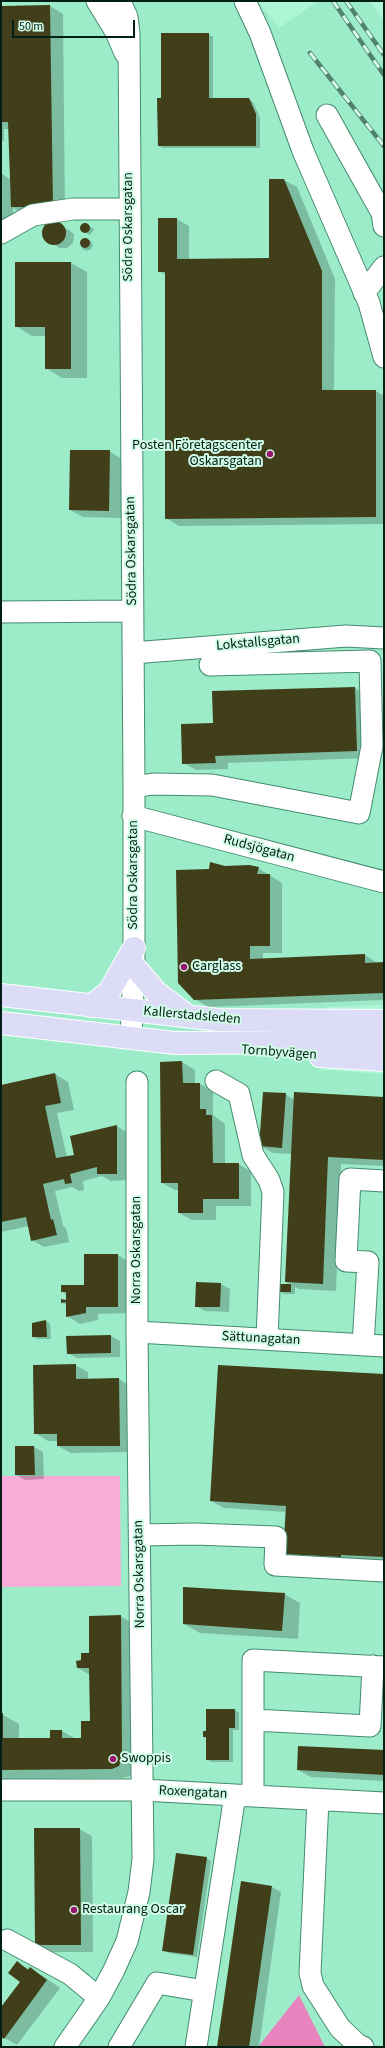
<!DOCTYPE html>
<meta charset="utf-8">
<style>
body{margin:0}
#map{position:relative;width:385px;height:2048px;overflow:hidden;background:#aef6d6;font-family:"Source Sans 3",sans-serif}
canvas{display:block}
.frame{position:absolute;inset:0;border:2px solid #021f15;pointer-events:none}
.scale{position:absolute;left:12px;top:20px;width:123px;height:18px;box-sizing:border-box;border:2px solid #021f15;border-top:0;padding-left:5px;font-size:12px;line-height:14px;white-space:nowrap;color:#021f15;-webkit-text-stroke:3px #d2fce8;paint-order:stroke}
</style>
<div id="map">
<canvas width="385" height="2048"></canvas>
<div class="frame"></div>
<div class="scale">50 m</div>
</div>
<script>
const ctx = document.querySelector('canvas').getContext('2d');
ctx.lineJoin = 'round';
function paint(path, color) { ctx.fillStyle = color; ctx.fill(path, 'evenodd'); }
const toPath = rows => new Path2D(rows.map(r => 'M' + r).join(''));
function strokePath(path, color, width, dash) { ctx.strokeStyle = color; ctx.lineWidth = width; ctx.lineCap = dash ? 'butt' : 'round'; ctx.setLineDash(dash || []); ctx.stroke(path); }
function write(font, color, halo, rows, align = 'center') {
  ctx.font = font + ' "Source Sans 3",sans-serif'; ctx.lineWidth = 4; ctx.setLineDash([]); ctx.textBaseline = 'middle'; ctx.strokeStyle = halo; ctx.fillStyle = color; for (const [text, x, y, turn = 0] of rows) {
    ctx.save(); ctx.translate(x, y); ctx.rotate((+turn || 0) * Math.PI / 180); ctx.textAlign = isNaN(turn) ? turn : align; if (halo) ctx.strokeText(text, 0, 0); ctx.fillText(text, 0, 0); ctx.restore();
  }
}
paint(toPath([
 [1,1,258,1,279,28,318,1,370,1,384,21,384,1005,326,1007,321,1070,384,1074,384,2047,325,2047,299,1995,258,2047,1,2047]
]), '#9cecc9');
paint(toPath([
 [1,1476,120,1476,121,1586,1,1587]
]), '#f9acd7');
paint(toPath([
 [299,1995,325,2047,258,2047]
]), '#e884bd');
paint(toPath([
 [50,6,63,14,65,214,24,214,13,208,14,231,1,231,1,173,11,180,9,129,4,129,4,141,1,141,1,7],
 [23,206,58,208,23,208],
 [208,34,213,37,213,99,249,99,253,102,260,118,260,148,163,148,159,146,162,99],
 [284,180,297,187,335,279,334,391,376,391,384,396,384,524,179,526,166,518,166,275,159,271,177,219,189,226,189,260,270,259],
 [50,223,59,223,74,234,73,243,67,248,59,248,44,236,44,228],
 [85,224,93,228,94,230,90,235,82,231,81,228],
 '81.5 245a5.5 5.5 0 1 1 11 0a5.5 5.5 0 1 1-11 0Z',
 [71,263,87,272,87,378,62,378,46,368,46,336,32,336,16,326],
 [109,451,122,459,121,518,83,517,70,510],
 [355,688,368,695,370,758,228,763,228,769,196,770,183,763,214,724],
 [225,867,258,868,282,883,282,953,263,953,263,959,365,955,377,963,384,963,384,1000,208,1007,195,999,209,870],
 [182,1062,195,1070,195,1084,200,1084,213,1091,213,1115,225,1124,225,1164,238,1164,251,1171,251,1206,216,1206,216,1220,192,1220,179,1213,179,1190,175,1190,162,1183,161,1063],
 [55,1074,68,1082,74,1110,57,1113,67,1157,75,1155,117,1126,129,1134,130,1180,111,1181,102,1176,83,1181,84,1190,79,1191,72,1187,55,1191,63,1226,66,1228,69,1242,44,1247,32,1240,29,1226,1,1232,1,1086],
 [285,1094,295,1100,384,1098,384,1166,341,1164,336,1291,299,1289,295,1287,295,1294,284,1294,280,1291,280,1285,293,1285,286,1282,292,1154,273,1153,260,1146],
 [118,1255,130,1263,131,1313,98,1314,98,1320,80,1324,67,1316,67,1305,62,1303,67,1301,67,1295,62,1292,85,1286],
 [221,1284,230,1289,229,1312,205,1311,196,1306],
 [46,1321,50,1324,51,1339,37,1339,33,1336,33,1324],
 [111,1336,120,1341,120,1357,77,1358,68,1353],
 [75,1365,88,1372,88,1380,119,1379,132,1387,132,1452,71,1453,58,1446,58,1441,48,1441,35,1433],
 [384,1375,384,1563,297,1561,284,1553,287,1512,224,1508,211,1501],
 [16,1447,34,1447,43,1452,44,1479,25,1480,16,1475],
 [284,1594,300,1603,298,1639,200,1633,184,1624],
 [120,1616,136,1625,135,1775,122,1778,1,1779,1,1714,19,1724,19,1739,51,1739,51,1731,62,1731,76,1739,82,1739,91,1722,90,1675,78,1668],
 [235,1710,239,1713,239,1730,233,1730,233,1762,211,1762,207,1759,207,1738,204,1737],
 [384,1751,384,1781,311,1777,298,1770],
 [79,1829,92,1836,93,1952,49,1952,36,1945],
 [206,1858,211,1861,197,1957,168,1953,164,1950],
 [272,1887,281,1892,259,2047,218,2047],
 [17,1963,43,1976,60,1988,17,2045,1,2036,1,2008,21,1981]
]), '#0003');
paint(toPath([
 [50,5,53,207,11,207,8,122,1,122,1,6],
 [161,33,209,33,209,98,249,98,256,114,256,146,158,146,157,98,161,98],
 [269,179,284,179,322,271,322,390,376,390,376,517,165,519,165,272,158,272,158,218,177,218,177,259,269,258],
 '42 233a12 12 0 1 1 24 0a12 12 0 1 1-24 0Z',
 '80 228a5 5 0 1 1 10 0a5 5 0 1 1-10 0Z',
 '80 243a5 5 0 1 1 10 0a5 5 0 1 1-10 0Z',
 [15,262,71,262,71,369,45,369,45,327,15,327],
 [70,450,110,450,109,511,69,510],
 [355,687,357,751,215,756,216,763,182,764,181,724,213,723,212,691],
 [210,862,225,866,249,865,259,867,257,874,270,874,270,946,250,946,250,959,365,954,365,963,384,962,384,993,194,1000,178,983,176,870,209,869],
 [182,1061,183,1083,200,1083,200,1109,206,1109,206,1115,212,1115,213,1163,239,1163,239,1199,203,1199,203,1213,178,1213,178,1183,161,1183,160,1062],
 [55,1073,61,1103,45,1106,56,1158,74,1155,70,1136,117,1125,117,1174,97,1174,97,1167,70,1174,72,1183,65,1184,64,1179,43,1184,51,1220,53,1219,57,1235,31,1241,26,1217,1,1222,1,1085],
 [263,1092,286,1093,282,1148,259,1146],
 [294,1092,384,1097,384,1160,328,1157,323,1284,285,1282],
 [84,1254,118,1254,118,1307,86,1307,86,1313,66,1317,66,1302,61,1303,61,1299,66,1300,66,1292,61,1292,61,1285,84,1285],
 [196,1282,221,1283,220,1307,195,1307],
 [279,1284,291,1284,291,1292,279,1292],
 [46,1320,47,1337,32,1337,32,1323],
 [111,1335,111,1353,67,1354,66,1336],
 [76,1364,76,1379,119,1378,120,1446,57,1446,57,1434,34,1434,33,1365],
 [218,1365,384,1374,384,1557,341,1555,341,1557,283,1554,286,1506,210,1501],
 [15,1446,34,1446,35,1475,15,1475],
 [183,1587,285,1593,282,1631,183,1624],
 [121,1615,122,1757,119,1766,112,1769,1,1770,1,1713,3,1713,3,1738,50,1738,50,1730,62,1730,62,1738,81,1738,81,1721,90,1721,89,1668,77,1668,76,1661,81,1660,81,1653,89,1653,89,1616],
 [206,1709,235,1709,235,1728,229,1728,229,1760,206,1760,206,1737,203,1737,203,1731,206,1731],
 [298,1746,384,1750,384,1775,297,1770],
 [34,1828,80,1828,81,1945,35,1945],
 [176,1853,207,1857,193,1955,162,1951],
 [241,1881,272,1886,249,2047,217,2047],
 [17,1961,28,1970,30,1967,47,1980,4,2039,1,2037,1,2007,20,1982,8,1973]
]), '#413f19');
const minor = toPath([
 [97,1,116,32,125,53],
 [120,1,127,17,129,33,134,787,134,966,131,1038],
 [245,1,260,33,303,151,369,303,384,357],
 [327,115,382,213,384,226],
 [1,233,33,215,73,209,129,209],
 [364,293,384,267],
 [1,612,132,611],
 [133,653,346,636,384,638],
 [134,787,153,784,212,785,359,813,372,746,370,661,210,665],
 [133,816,384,882],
 [216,1081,239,1094,253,1155,269,1180,273,1192,267,1339],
 [137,1332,384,1346],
 [363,1345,368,1262,346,1261,350,1179,384,1181],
 [140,1535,195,1534,276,1537,275,1565,384,1571],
 [253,1720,370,1726,373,1666],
 [1,1790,142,1790,384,1803],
 [253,1796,253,1660,384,1667],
 [318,1800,310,1973,313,1986,340,2028,358,2045,363,2047],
 [7,1940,70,1974,99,1998],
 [65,2047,99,1998,114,1970,127,1941,139,1892,143,1859,137,1332,137,1082],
 [119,2047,157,1983,204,1991],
 [196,2047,235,1795]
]);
const major = toPath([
 [134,966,156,992,188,1016],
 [1,995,219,1020,384,1021],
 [91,1006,109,992,134,948],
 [1,1023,175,1043,384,1042],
 [320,1056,384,1060]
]);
strokePath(minor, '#458b6f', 23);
strokePath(major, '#fff', 24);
strokePath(minor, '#fff', 21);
strokePath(major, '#dcdcf7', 22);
const rail = toPath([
 [333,1,384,75],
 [346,1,384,55],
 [310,53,384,146]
]);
strokePath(rail, '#51826e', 4.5);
strokePath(rail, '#d2fce8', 3, [9]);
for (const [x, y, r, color] of [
 [270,454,4,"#97166d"],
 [184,967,4,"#97166d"],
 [113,1759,4,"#97166d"],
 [74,1910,4,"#97166d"]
]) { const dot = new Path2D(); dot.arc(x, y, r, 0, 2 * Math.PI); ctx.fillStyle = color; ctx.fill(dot); strokePath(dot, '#d2fce8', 1.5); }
write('14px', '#021f15', '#d2fce8', [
 ["Södra Oskarsgatan",129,227,-90],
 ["Södra Oskarsgatan",132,551,-91],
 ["Lokstallsgatan",258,643,-5],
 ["Rudsjögatan",259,849,15],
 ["Södra Oskarsgatan",134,875,-90],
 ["Kallerstadsleden",192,1016,5],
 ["Tornbyvägen",279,1053,4],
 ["Norra Oskarsgatan",137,1250,-90],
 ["Sättunagatan",261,1339,3],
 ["Norra Oskarsgatan",140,1574,-91],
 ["Roxengatan",193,1793,3]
]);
write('14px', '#021f15', '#d2fce8', [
 ["Posten Företagscenter",262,446,"right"],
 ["Oskarsgatan",262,462,"right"],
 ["Carglass",192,967],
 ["Swoppis",121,1759],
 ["Restaurang Oscar",82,1910]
], 'left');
</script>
